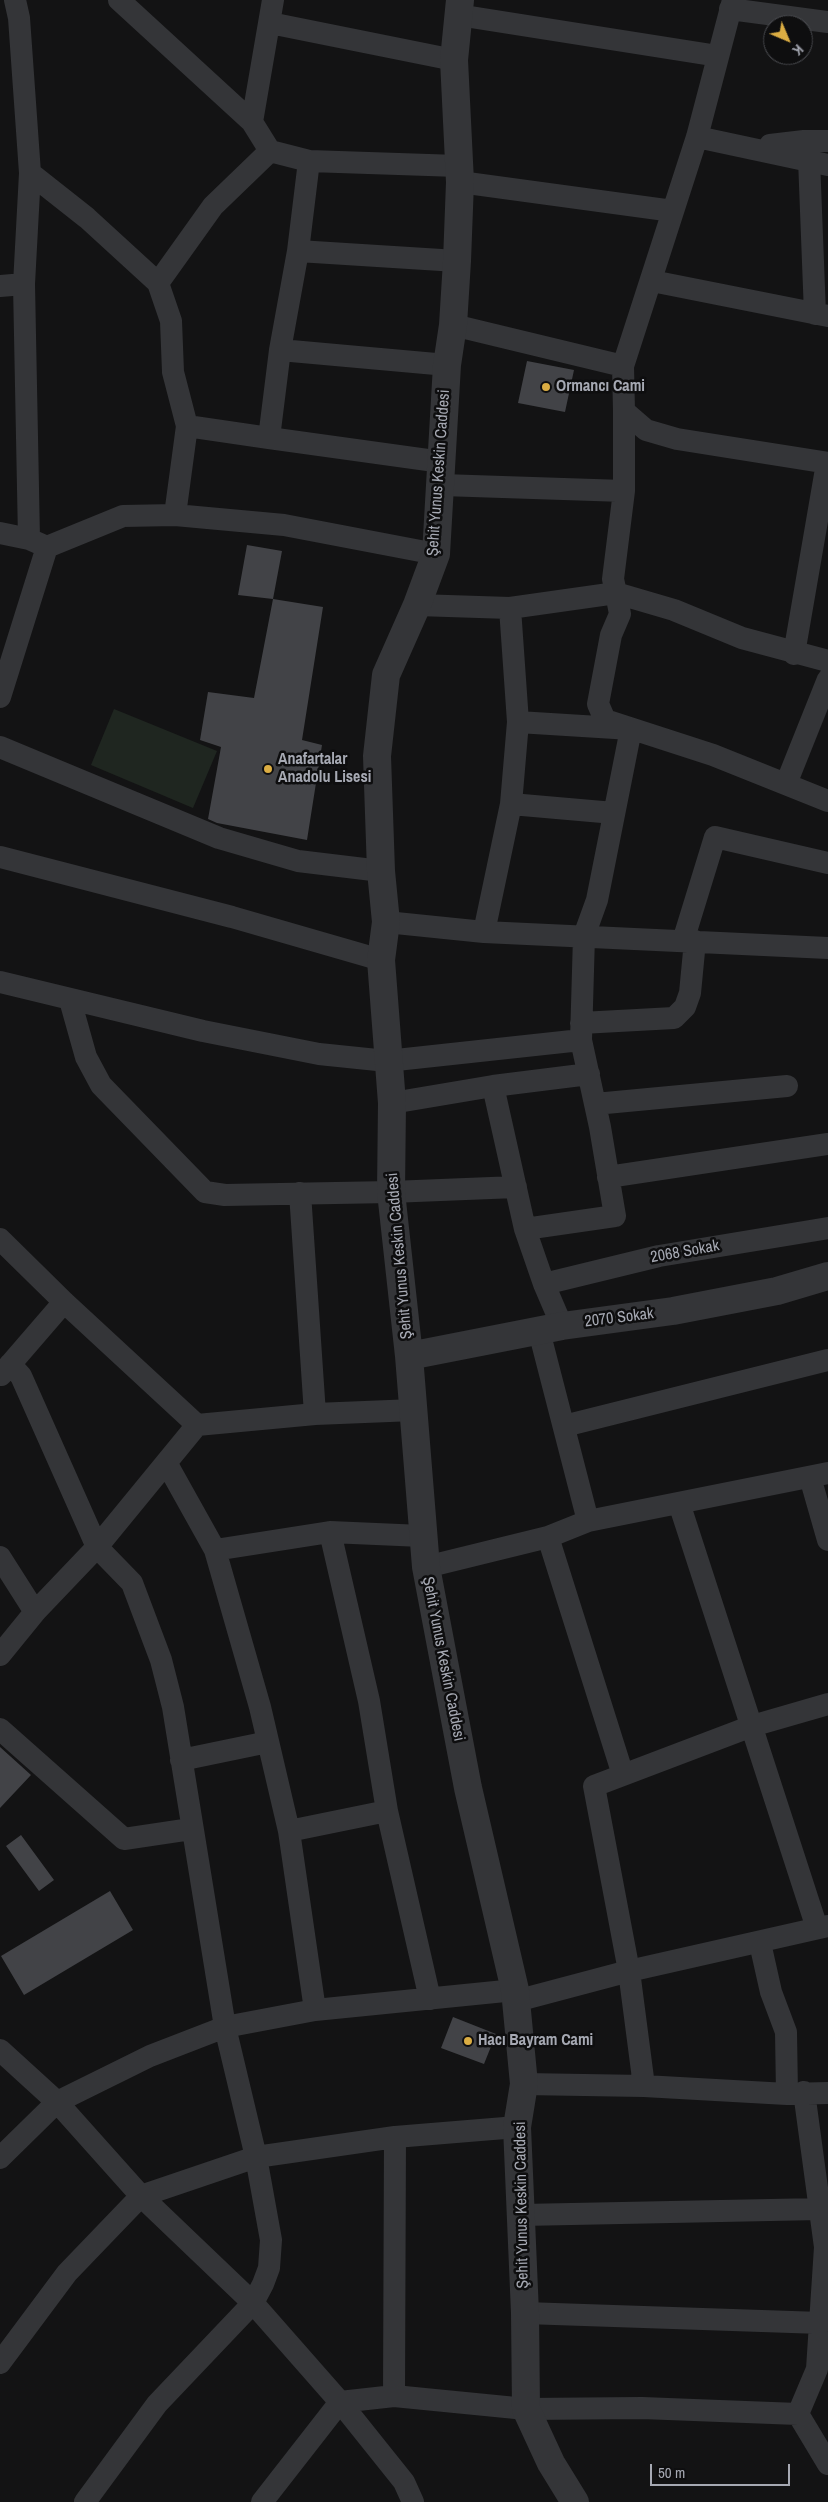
<!DOCTYPE html>
<meta charset="utf-8">
<style>
body{margin:0}
#map{position:relative;width:828px;height:2502px;overflow:hidden;background:#131314;font-family:"Archivo Narrow",sans-serif}
canvas{display:block}
.north{position:absolute;left:763px;top:15px;width:50px;height:50px;box-sizing:border-box;background:#0e0e0f;border:1px solid #4b4c51;border-radius:50%;rotate:135deg;font-size:14px;font-weight:700;line-height:20px;text-align:center;color:#a6a9b3}
.north::after{content:'';display:block;margin:auto;width:18px;height:22px;background:#dbad43;clip-path:polygon(50% 0,100% 100%,50% 72%,0 100%)}
.scale{position:absolute;left:650px;top:2464px;width:140px;height:22px;box-sizing:border-box;border:2px solid #a6a9b3;border-top:0;padding-left:6px;font-size:15px;line-height:18px;white-space:nowrap;color:#a6a9b3;-webkit-text-stroke:4px #0e0e0f;paint-order:stroke}
</style>
<div id="map">
<canvas width="828" height="2502"></canvas>
<div class="north">K</div>
<div class="scale">50 m</div>
</div>
<script>
const ctx = document.querySelector('canvas').getContext('2d');
ctx.lineJoin = 'round';
function paint(path, color) { ctx.fillStyle = color; ctx.fill(path, 'evenodd'); }
const toPath = rows => new Path2D(rows.map(r => 'M' + r).join(''));
function strokePath(path, color, width, dash) { ctx.strokeStyle = color; ctx.lineWidth = width; ctx.lineCap = dash ? 'butt' : 'round'; ctx.setLineDash(dash || []); ctx.stroke(path); }
function write(font, color, halo, rows, align = 'center') {
  ctx.font = font + ' "Archivo Narrow",sans-serif'; ctx.lineWidth = 5; ctx.setLineDash([]); ctx.textBaseline = 'middle'; ctx.strokeStyle = halo; ctx.fillStyle = color; for (const [text, x, y, turn = 0] of rows) {
    ctx.save(); ctx.translate(x, y); ctx.rotate((+turn || 0) * Math.PI / 180); ctx.textAlign = isNaN(turn) ? turn : align; if (halo) ctx.strokeText(text, 0, 0); ctx.fillText(text, 0, 0); ctx.restore();
  }
}
paint(toPath([
 [114,709,217,751,193,808,91,765]
]), '#1f2620');
paint(toPath([
 [527,361,574,370,565,412,518,403],
 [247,545,282,551,273,599,238,595],
 [273,599,323,607,302,740,322,745,307,840,217,823,208,819,221,747,200,740,208,692,254,698],
 [0,1747,31,1775,0,1808],
 [21,1835,54,1880,39,1891,6,1846],
 [110,1891,133,1930,24,1995,1,1956],
 [453,2017,496,2034,484,2064,441,2048]
]), '#424347');
strokePath(toPath([
 [15,0,19,18,30,173,87,218,158,283,171,321,173,372,187,426,175,515],
 [119,0,252,122,270,151,309,161,458,166],
 [733,0,697,137,623,366,624,411,646,430,677,439,828,463],
 [730,9,828,22],
 [458,15,718,56],
 [270,23,454,60],
 [252,122,273,0],
 [697,137,828,165],
 [770,145,804,141,828,141],
 [809,159,815,314],
 [309,161,298,251,280,350,269,438,442,462],
 [460,182,673,211],
 [298,251,457,261],
 [652,281,828,316],
 [158,283,213,206,270,151],
 [24,284,30,173],
 [0,286,24,284,29,539],
 [453,325,623,366],
 [280,350,447,365],
 [624,411,624,491,613,579,616,593,674,610,742,638,828,661],
 [187,426,269,438],
 [442,485,624,491],
 [0,533,29,539,47,547,123,516,175,515,284,525,436,554],
 [417,605,510,608,616,593,620,614,611,635,598,704,605,720,713,755,828,801],
 [794,654,827,463],
 [0,697,47,547],
 [518,722,631,729,597,900,584,936,581,1040,600,1127,615,1216,525,1229],
 [0,747,219,838,298,861,381,871],
 [786,784,828,679],
 [511,804,614,813],
 [0,857,232,917,381,960],
 [386,922,484,932,828,948],
 [484,932,511,804,518,722,510,608],
 [683,941,715,837,828,863],
 [0,982,203,1031,319,1054,387,1061,581,1040],
 [70,1000,86,1057,101,1085,205,1192,225,1195,391,1192,516,1187],
 [581,1023,674,1018,685,1007,690,993,695,941],
 [493,1086,525,1229,544,1284,562,1326],
 [392,1103,493,1086,589,1074],
 [595,1104,787,1086],
 [608,1177,828,1144],
 [300,1193,315,1414],
 [0,1239,64,1302,197,1425,315,1414,414,1410],
 [544,1284,659,1256,828,1228],
 [539,1331,588,1521],
 [10,1364,21,1376,97,1547,132,1583,161,1660,173,1707,225,2027,256,2157,271,2240,269,2268,263,2284,253,2303,157,2404,85,2502],
 [1,1375,64,1302],
 [564,1426,828,1360],
 [167,1464,215,1550,260,1707,289,1831,315,2010],
 [810,1477,828,1540],
 [679,1503,817,1928],
 [330,1532,369,1701,387,1811,430,1999],
 [548,1537,623,1775],
 [215,1550,330,1532,422,1536],
 [0,1557,35,1612],
 [426,1567,548,1537,588,1521,828,1473],
 [0,1655,35,1612,97,1547,197,1425],
 [0,1729,124,1839,191,1829],
 [181,1760,268,1742],
 [289,1831,387,1811],
 [760,1943,771,1992,786,2032,787,2094],
 [516,2001,629,1971,828,1926],
 [0,2050,57,2102,141,2196,253,2303,340,2402,394,2396,526,2409,642,2408,798,2414],
 [524,2084,644,2086,787,2094,828,2093],
 [644,2086,629,1971,594,1786,752,1726,828,1704],
 [0,2158,57,2102,150,2056,225,2027,315,2010,515,1990],
 [522,2215,820,2209],
 [525,2313,821,2323],
 [0,2363,67,2273,141,2196,256,2157,395,2137,517,2127],
 [394,2396,395,2137],
 [798,2414,817,2369,825,2247,804,2092],
 [798,2414,828,2464],
 [262,2502,340,2402,404,2482,413,2502]
]), '#343538', 22);
strokePath(toPath([
 [460,0,454,60,460,182,457,261,453,325,447,365,436,554,417,605,386,675,377,756,381,871,386,922,381,960,392,1103,391,1192,409,1356,426,1567,468,1788,515,1990,524,2084,517,2127,525,2313,526,2409,551,2463,575,2502],
 [409,1356,562,1326,673,1311,777,1291,828,1276]
]), '#343538', 28);
for (const [x, y, r, color] of [
 [546,387,5,"#dbad43"],
 [268,769,5,"#dbad43"],
 [468,2041,5,"#dbad43"]
]) { const dot = new Path2D(); dot.arc(x, y, r, 0, 2 * Math.PI); ctx.fillStyle = color; ctx.fill(dot); strokePath(dot, '#0e0e0f', 2); }
write('bold 16px', '#a6a9b3', '#0e0e0f', [
 ["Ormancı Cami",556,387],
 ["Anafartalar",278,760],
 ["Anadolu Lisesi",278,778],
 ["Hacı Bayram Cami",478,2041]
], 'left');
write('16px', '#a6a9b3', '#0e0e0f', [
 ["Şehit Yunus Keskin Caddesi",439,473,-86],
 ["2068 Sokak",685,1252,-10],
 ["Şehit Yunus Keskin Caddesi",400,1256,-95],
 ["2070 Sokak",619,1318,-7],
 ["Şehit Yunus Keskin Caddesi",443,1659,79],
 ["Şehit Yunus Keskin Caddesi",522,2205,-91]
]);
</script>
